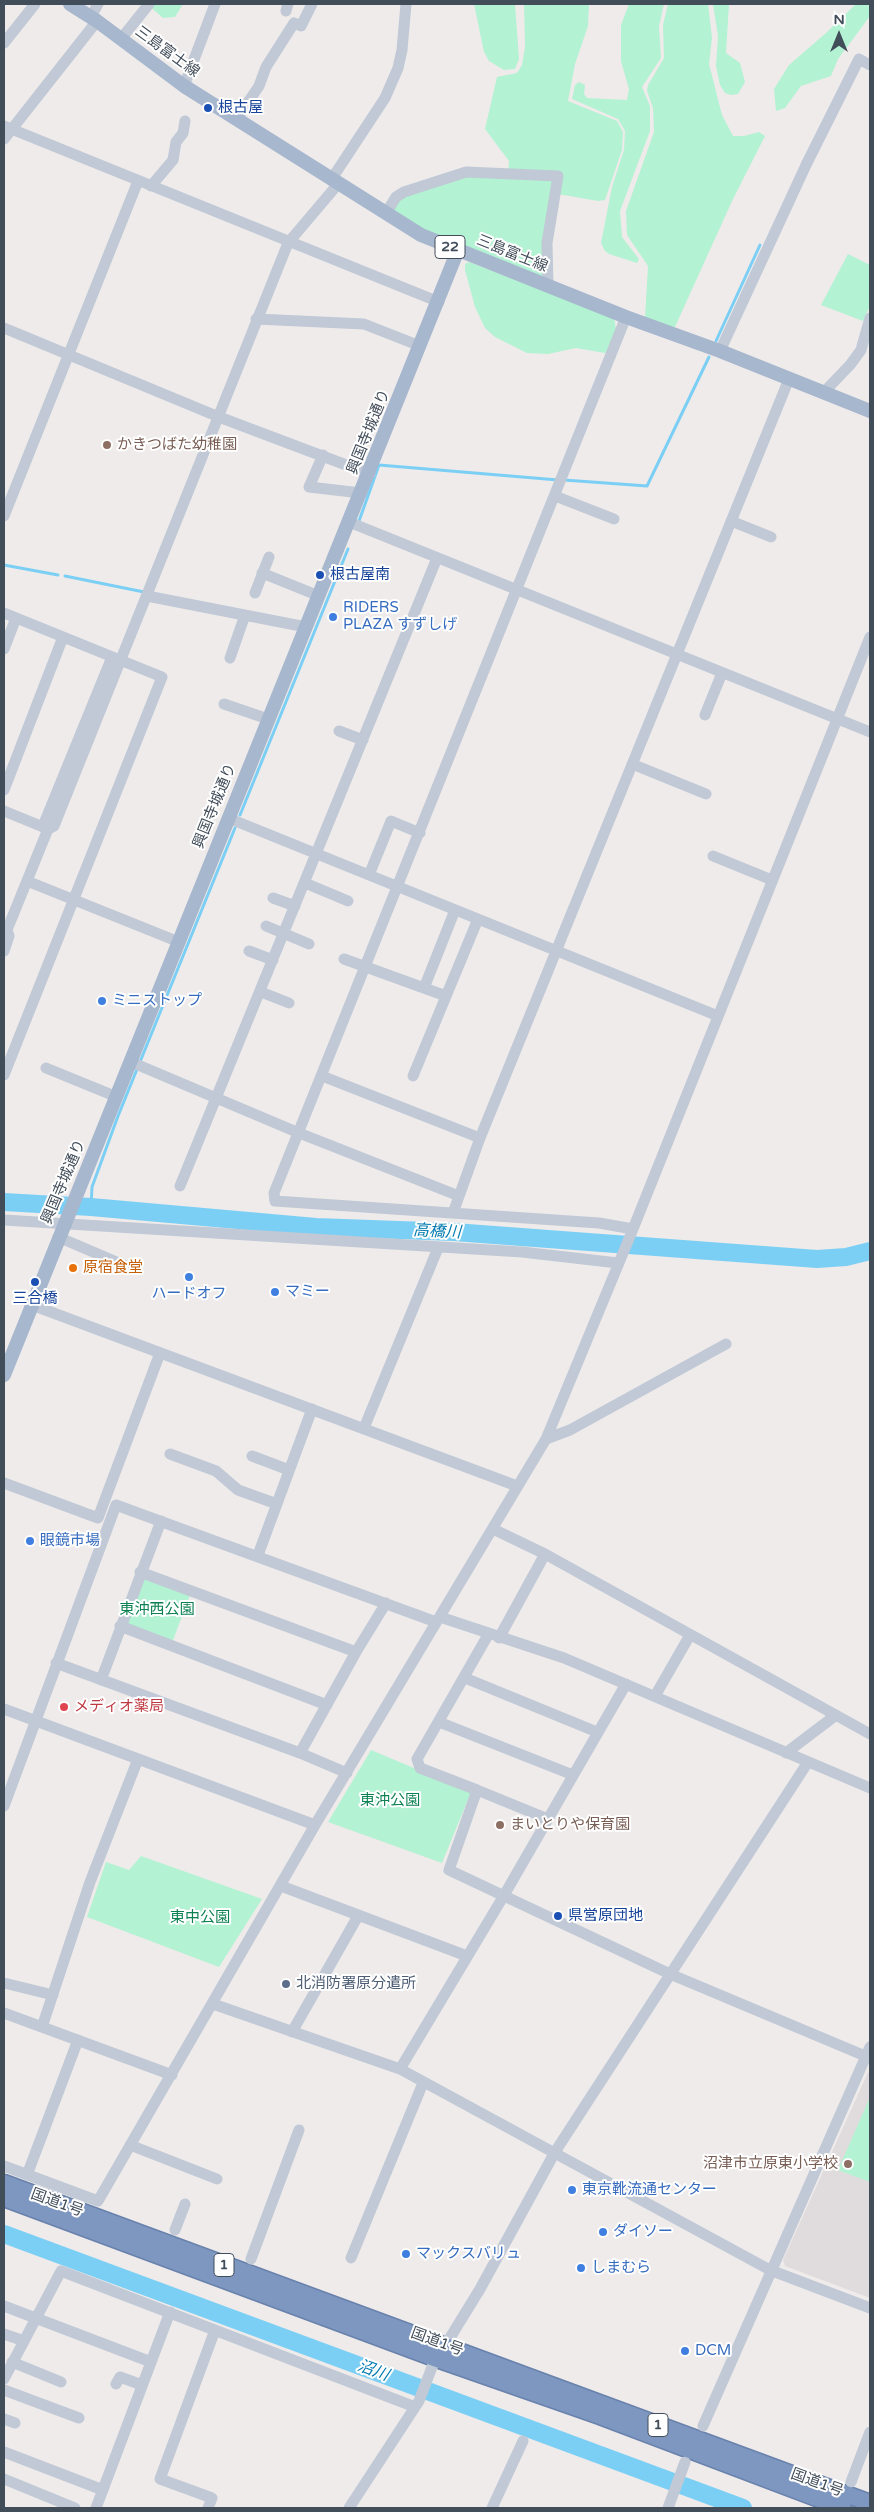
<!DOCTYPE html>
<meta charset="utf-8">
<style>
body{margin:0}
#map{position:relative;width:874px;height:2512px;overflow:hidden;background:#efebeb;font-family:"Varela Round",sans-serif}
canvas{display:block}
.frame{position:absolute;inset:0;border:5px solid #424d5a;pointer-events:none}
.north{position:absolute;left:814px;top:10px;width:50px;height:50px;-webkit-text-stroke:4px #fff;paint-order:stroke;rotate:0deg;font-size:14px;font-weight:700;line-height:20px;text-align:center;color:#424d5a}
.north::after{content:'';display:block;margin:auto;width:18px;height:22px;background:#424d5a;clip-path:polygon(50% 0,100% 100%,50% 72%,0 100%)}
</style>
<div id="map">
<canvas width="874" height="2512"></canvas>
<div class="frame"></div>
<div class="north">N</div>
</div>
<script>
const ctx = document.querySelector('canvas').getContext('2d');
ctx.lineJoin = 'round';
function paint(path, color) { ctx.fillStyle = color; ctx.fill(path, 'evenodd'); }
const toPath = rows => new Path2D(rows.map(r => 'M' + r).join(''));
function strokePath(path, color, width, dash) { ctx.strokeStyle = color; ctx.lineWidth = width; ctx.lineCap = dash ? 'butt' : 'round'; ctx.setLineDash(dash || []); ctx.stroke(path); }
function write(font, color, halo, rows, align = 'center') {
  ctx.font = font + ' "Varela Round","Noto Sans JP",sans-serif'; ctx.lineWidth = 4; ctx.setLineDash([]); ctx.textBaseline = 'middle'; ctx.strokeStyle = halo; ctx.fillStyle = color; for (const [text, x, y, turn = 0] of rows) {
    ctx.save(); ctx.translate(x, y); ctx.rotate((+turn || 0) * Math.PI / 180); ctx.textAlign = isNaN(turn) ? turn : align; if (halo) ctx.strokeText(text, 0, 0); ctx.fillText(text, 0, 0); ctx.restore();
  }
}
paint(toPath([
 [870,2068,870,2298,785,2266,783,2260]
]), '#e0dcdd');
paint(toPath([
 [147,4,183,4,175,17,163,18],
 [474,4,515,4,519,59,515,69,504,70,489,61,484,52],
 [524,4,589,4,588,26,575,64,568,101,617,121,623,132,622,150,605,200,598,201,552,193,544,274,540,277,437,237,389,211,396,200,458,176,508,173,509,161,485,129,497,77,517,73,522,65,525,47],
 [629,4,664,4,659,26,661,58,642,87,650,106,650,131,620,211,622,237,639,259,637,263,609,254,605,251,601,243,612,187,624,150,625,131,618,119,572,99,575,85,579,82,585,85,584,94,587,98,627,100,629,89,621,61,621,25],
 [668,4,708,4,712,38,709,64,722,115,733,136,744,136,759,132,765,136,733,199,674,329,645,317,648,266,627,235,626,211,654,132,653,108,647,91,648,85,664,58,663,25],
 [713,4,729,4,726,53,740,63,745,82,738,94,731,95,725,93,720,85,716,66,718,36],
 [856,4,870,4,870,16,838,59,831,76,801,86,785,108,776,111,774,89,789,65,826,33],
 [848,254,870,265,870,306,863,321,821,305],
 [469,262,614,318,616,329,609,350,605,353,576,348,548,354,527,353,495,337,485,328,475,307,465,270,465,264],
 [146,1579,190,1595,172,1643,127,1626,138,1583],
 [371,1750,471,1792,442,1863,328,1822],
 [141,1856,262,1899,219,1967,87,1917,106,1862,129,1870],
 [870,2097,870,2182,838,2170]
]), '#b3f2d2');
strokePath(toPath([
 [716,341,760,245],
 [564,480,647,486,709,357],
 [359,521,379,465,558,480],
 [4,565,58,575],
 [65,576,144,592],
 [240,815,348,549],
 [91,1207,92,1187,118,1116,235,828]
]), '#7ccff4', 3);
strokePath(toPath([
 [4,1202,91,1207,316,1227,454,1232,817,1259,846,1257,870,1251],
 [4,2234,743,2508]
]), '#7ccff4', 18);
const highway = toPath([
 [4,2183,870,2503],
 [4,2198,437,2359,600,2416,843,2508]
]);
strokePath(highway, '#6982ac', 19);
strokePath(toPath([
 [286,11,288,4],
 [91,17,98,4],
 [121,39,149,4],
 [4,43,35,4],
 [184,86,215,4],
 [236,120,259,86,266,67,294,23,301,26,312,4],
 [4,126,439,302],
 [4,139,97,21],
 [331,180,385,98,398,68,402,50,406,4],
 [151,186,173,160,176,142,183,133,185,121],
 [386,213,396,197,404,192,466,172,558,176,547,243,548,286],
 [626,317,274,1193,275,1201,599,1223,633,1229],
 [256,319,364,324,420,346],
 [4,328,219,417,370,474],
 [720,351,806,165,859,59,870,65],
 [824,392,850,365,861,350,870,318],
 [323,455,309,487,361,493],
 [555,496,614,519],
 [4,516,138,181],
 [731,521,771,537],
 [349,522,870,732],
 [262,573,319,596],
 [255,593,269,557],
 [147,596,306,627],
 [4,613,162,677,4,1075],
 [4,649,16,618],
 [230,658,245,615],
 [224,704,268,719],
 [705,715,722,673],
 [339,731,363,740],
 [632,764,706,794],
 [4,790,63,637],
 [4,811,48,829,54,826,288,243,338,184],
 [228,818,718,1016],
 [713,856,772,880],
 [369,875,391,821,420,833],
 [27,881,179,942],
 [305,883,348,901],
 [273,898,295,906],
 [266,926,309,944],
 [4,951,9,936,7,930,48,829,45,821,112,657],
 [249,951,273,960],
 [344,959,446,996],
 [424,988,455,910],
 [261,992,289,1003],
 [131,1062,299,1133,459,1196],
 [46,1068,117,1097],
 [322,1076,480,1138],
 [413,1076,478,919],
 [180,1186,437,558],
 [453,1213,480,1138,789,379],
 [4,1220,522,1252,618,1263],
 [58,1237,126,1266],
 [32,1305,517,1486],
 [364,1428,438,1248],
 [546,1439,570,1430,726,1344],
 [170,1454,216,1471,238,1490,277,1504],
 [252,1456,289,1470],
 [4,1483,98,1518,160,1353],
 [493,1529,545,1554,870,1734],
 [258,1555,312,1409],
 [140,1572,356,1652],
 [440,1617,564,1658,870,1788],
 [120,1626,327,1705],
 [488,1635,417,1759,420,1768,477,1790,449,1870,670,1974,870,2058],
 [499,1638,545,1554],
 [56,1663,300,1753,356,1652,386,1603],
 [465,1678,597,1732],
 [101,1680,161,1521],
 [655,1696,690,1635],
 [4,1709,315,1825],
 [439,1722,573,1775],
 [300,1753,347,1773],
 [786,1753,836,1715],
 [477,1790,548,1819],
 [4,1806,116,1505,436,1622],
 [281,1886,467,1956],
 [4,1983,53,1995],
 [213,2004,400,2069,770,2270,870,2308],
 [4,2013,172,2075],
 [42,2027,90,1882,138,1759],
 [292,2032,358,1916],
 [400,2069,503,1897,626,1684],
 [130,2145,217,2179],
 [4,2166,98,2201,315,1825,546,1439,633,1229,870,637],
 [27,2175,78,2040],
 [175,2230,185,2204],
 [351,2258,423,2083],
 [251,2259,299,2130],
 [4,2306,151,2362],
 [4,2334,24,2341],
 [12,2362,61,2382],
 [4,2379,61,2271,415,2407],
 [116,2384,120,2377,142,2385],
 [4,2390,79,2418],
 [4,2419,15,2423],
 [703,2426,870,2047],
 [4,2452,103,2490],
 [4,2479,75,2508],
 [851,2482,870,2432],
 [96,2508,170,2312],
 [208,2508,212,2498,160,2479,215,2330],
 [349,2508,419,2401,432,2367,480,2289,555,2152,808,1762],
 [492,2508,523,2441],
 [668,2508,685,2462]
]), '#c0c9d5', 11);
strokePath(toPath([
 [70,4,97,21,184,86,421,235,626,317,720,351,870,411],
 [4,1375,458,250]
]), '#a7b7ce', 14);
strokePath(highway, '#7d97c0', 16);
for (const [x, y, r, color] of [
 [208,108,5,"#1a4fb4"],
 [107,445,5,"#8d6e63"],
 [320,575,5,"#1a4fb4"],
 [333,617,5,"#3f7fe0"],
 [102,1001,5,"#3f7fe0"],
 [73,1268,5,"#e8710a"],
 [189,1277,5,"#3f7fe0"],
 [35,1282,5,"#1a4fb4"],
 [275,1292,5,"#3f7fe0"],
 [30,1541,5,"#3f7fe0"],
 [64,1707,5,"#e0444e"],
 [500,1825,5,"#8d6e63"],
 [558,1916,5,"#1a4fb4"],
 [286,1984,5,"#5c6f8a"],
 [848,2164,5,"#8d6e63"],
 [572,2190,5,"#3f7fe0"],
 [603,2232,5,"#3f7fe0"],
 [406,2254,5,"#3f7fe0"],
 [581,2268,5,"#3f7fe0"],
 [685,2351,5,"#3f7fe0"]
]) { const dot = new Path2D(); dot.arc(x, y, r, 0, 2 * Math.PI); ctx.fillStyle = color; ctx.fill(dot); strokePath(dot, '#fff', 2); }
for (const [x, y, w] of [
 [450,247,30],
 [224,2265,20],
 [658,2425,20]
]) { const box = new Path2D(); box.roundRect(x - w / 2, y - 11.5, w, 23, 4); ctx.fillStyle = '#fff'; ctx.fill(box); strokePath(box, '#424d5a', 1); }
write('bold 14px', '#424d5a', null, [
 ["22",450,247],
 ["1",224,2265],
 ["1",658,2425]
]);
write('15px', '#424d5a', '#fff', [
 ["三島富士線",167,52,36],
 ["三島富士線",512,254,22],
 ["興国寺城通り",369,432,-68],
 ["興国寺城通り",215,806,-68],
 ["興国寺城通り",64,1182,-67],
 ["国道1号",57,2203,20],
 ["国道1号",437,2342,20],
 ["国道1号",817,2483,20]
]);
write('15px', '#164399', '#fff', [
 ["根古屋",218,108],
 ["根古屋南",330,575],
 ["三合橋",35,1299,"center"],
 ["県営原団地",568,1916]
], 'left');
write('15px', '#785e54', '#fff', [
 ["かきつばた幼稚園",117,445],
 ["まいとりや保育園",510,1825],
 ["沼津市立原東小学校",838,2164,"right"]
], 'left');
write('15px', '#366cbe', '#fff', [
 ["RIDERS",343,608],
 ["PLAZA すずしげ",343,625],
 ["ミニストップ",112,1001],
 ["マミー",285,1292],
 ["ハードオフ",189,1294,"center"],
 ["眼鏡市場",40,1541],
 ["東京靴流通センター",582,2190],
 ["ダイソー",613,2232],
 ["マックスバリュ",416,2254],
 ["しまむら",591,2268],
 ["DCM",695,2351]
], 'left');
write('15px', '#c56008', '#fff', [
 ["原宿食堂",83,1268]
], 'left');
write('15px', '#0e8152', '#fff', [
 ["東沖西公園",157,1610],
 ["東沖公園",390,1801],
 ["東中公園",200,1918]
]);
write('15px', '#be3a42', '#fff', [
 ["メディオ薬局",74,1707]
], 'left');
write('15px', '#4e5e75', '#fff', [
 ["北消防署原分遣所",296,1984]
], 'left');
write('italic 16px', '#007aaf', '#fff', [
 ["高橋川",437,1232,3],
 ["沼川",373,2371,20]
]);
</script>
